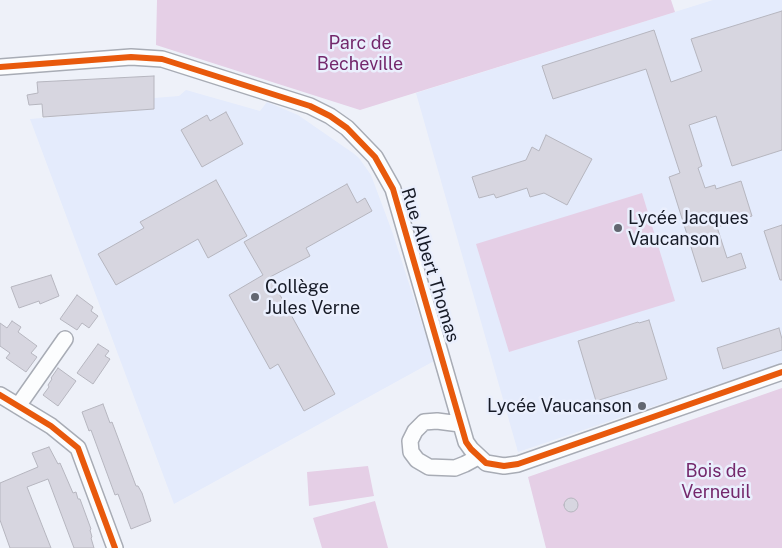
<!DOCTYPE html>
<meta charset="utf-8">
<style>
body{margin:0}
canvas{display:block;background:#eef1f9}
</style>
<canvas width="782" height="548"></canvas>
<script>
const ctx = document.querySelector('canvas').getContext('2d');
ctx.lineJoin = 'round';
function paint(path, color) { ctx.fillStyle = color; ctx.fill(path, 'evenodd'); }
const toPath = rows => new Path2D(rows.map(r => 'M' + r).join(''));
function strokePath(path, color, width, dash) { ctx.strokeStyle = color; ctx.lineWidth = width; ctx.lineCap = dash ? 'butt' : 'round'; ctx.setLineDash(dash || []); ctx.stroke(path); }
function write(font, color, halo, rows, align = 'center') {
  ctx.font = font + ' "Public Sans",sans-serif'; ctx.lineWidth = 5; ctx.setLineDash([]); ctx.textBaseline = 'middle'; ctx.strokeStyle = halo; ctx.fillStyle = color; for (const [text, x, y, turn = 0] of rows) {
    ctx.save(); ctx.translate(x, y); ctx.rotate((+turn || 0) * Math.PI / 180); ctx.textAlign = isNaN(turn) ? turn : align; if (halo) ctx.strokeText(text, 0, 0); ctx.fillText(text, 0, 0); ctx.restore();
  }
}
paint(toPath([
 [713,0,782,0,782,363,518,452,416,93],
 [186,90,260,111,267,102,298,115,353,153,359,158,371,175,393,234,434,361,174,504,30,119,154,109,154,98,179,96]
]), '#e4ebfc');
paint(toPath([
 [157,0,671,0,675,12,360,110,156,45],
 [642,193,675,301,509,352,476,244],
 [782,388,782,548,546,548,528,477],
 [368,466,374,496,309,506,307,472],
 [375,501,388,548,322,548,313,518]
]), '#e5cfe6');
const building = toPath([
 [782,11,782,150,732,166,716,116,689,125,702,166,698,168,705,188,715,185,716,189,741,181,752,216,717,227,727,258,741,253,746,268,702,282,669,177,680,173,646,69,553,99,542,66,654,30,671,82,702,71,691,39,782,11],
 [154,76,154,109,43,117,42,104,29,105,27,95,38,93,37,82,154,76],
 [226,112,243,144,202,167,181,130,207,115,210,121,226,112],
 [546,135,592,159,567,205,544,193,530,197,527,188,496,198,494,194,479,198,472,177,526,160,532,147,539,151,546,135],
 [216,180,247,236,208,258,198,239,116,285,98,254,144,228,140,222,216,180],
 [347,184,357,203,365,198,372,211,306,248,310,256,270,277,335,394,304,411,278,364,270,369,229,295,263,275,244,242,347,184],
 [782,225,782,280,780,280,764,231,782,225],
 [51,275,59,296,40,304,39,301,19,308,11,287,51,275],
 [77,295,93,307,91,311,98,316,89,328,82,323,77,330,60,319,77,295],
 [649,320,667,379,596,401,578,341,638,322,639,323,649,320],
 [12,321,21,327,18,332,37,346,31,353,37,357,26,372,6,358,10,353,0,346,0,323,7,328,12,321],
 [779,328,782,339,782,350,723,369,717,348,779,328],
 [98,344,109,351,105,356,110,359,93,384,77,373,98,344],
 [58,368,76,381,58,406,43,395,49,387,48,385,52,379,51,378,58,368],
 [103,404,110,423,112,422,136,486,138,486,142,493,151,521,131,529,118,494,115,495,91,430,89,431,82,412,103,404],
 [49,447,58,464,60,463,73,493,76,492,78,499,80,499,91,529,90,530,92,537,91,538,94,548,74,548,48,479,27,487,51,548,10,548,0,520,0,483,38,467,32,453,49,447],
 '564 505a7 7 0 1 1 14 0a7 7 0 1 1-14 0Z'
]);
paint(building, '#d7d6e0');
strokePath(building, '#b6b6bf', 1);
const street = toPath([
 [0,67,131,57,162,59,310,106,330,116,347,128,375,157,393,189,466,442,471,449,486,463,504,466,518,464,782,372],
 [0,395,51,426,78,448,115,548],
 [18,406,65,339],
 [460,424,437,421,424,422,415,431,410,441,411,452,417,460,429,467,455,468,465,464,478,457]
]);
strokePath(street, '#a8acb5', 18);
strokePath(street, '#fcfdfe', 15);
strokePath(toPath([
 [0,67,131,57,162,59,310,106,330,116,347,128,375,157,393,189,466,442,471,449,486,463,504,466,518,464,782,372],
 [0,395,51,426,78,448,115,548]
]), '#e8590c', 6);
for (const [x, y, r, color] of [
 [618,228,5,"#626670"],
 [255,297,5,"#626670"],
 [642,406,5,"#626670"]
]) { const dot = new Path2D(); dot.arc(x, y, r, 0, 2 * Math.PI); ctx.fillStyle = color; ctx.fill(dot); strokePath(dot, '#eaeffd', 2); }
write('18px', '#74286c', '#eaeffd', [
 ["Parc de",360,43],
 ["Becheville",360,64],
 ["Bois de",716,471],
 ["Verneuil",716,492]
]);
write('18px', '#171b27', '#eaeffd', [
 ["Lycée Jacques",628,218],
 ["Vaucanson",628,239],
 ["Collège",265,287],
 ["Jules Verne",265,308],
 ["Lycée Vaucanson",632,406,"right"]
], 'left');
write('18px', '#171b27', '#eaeffd', [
 ["Rue Albert Thomas",430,265,73]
]);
</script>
